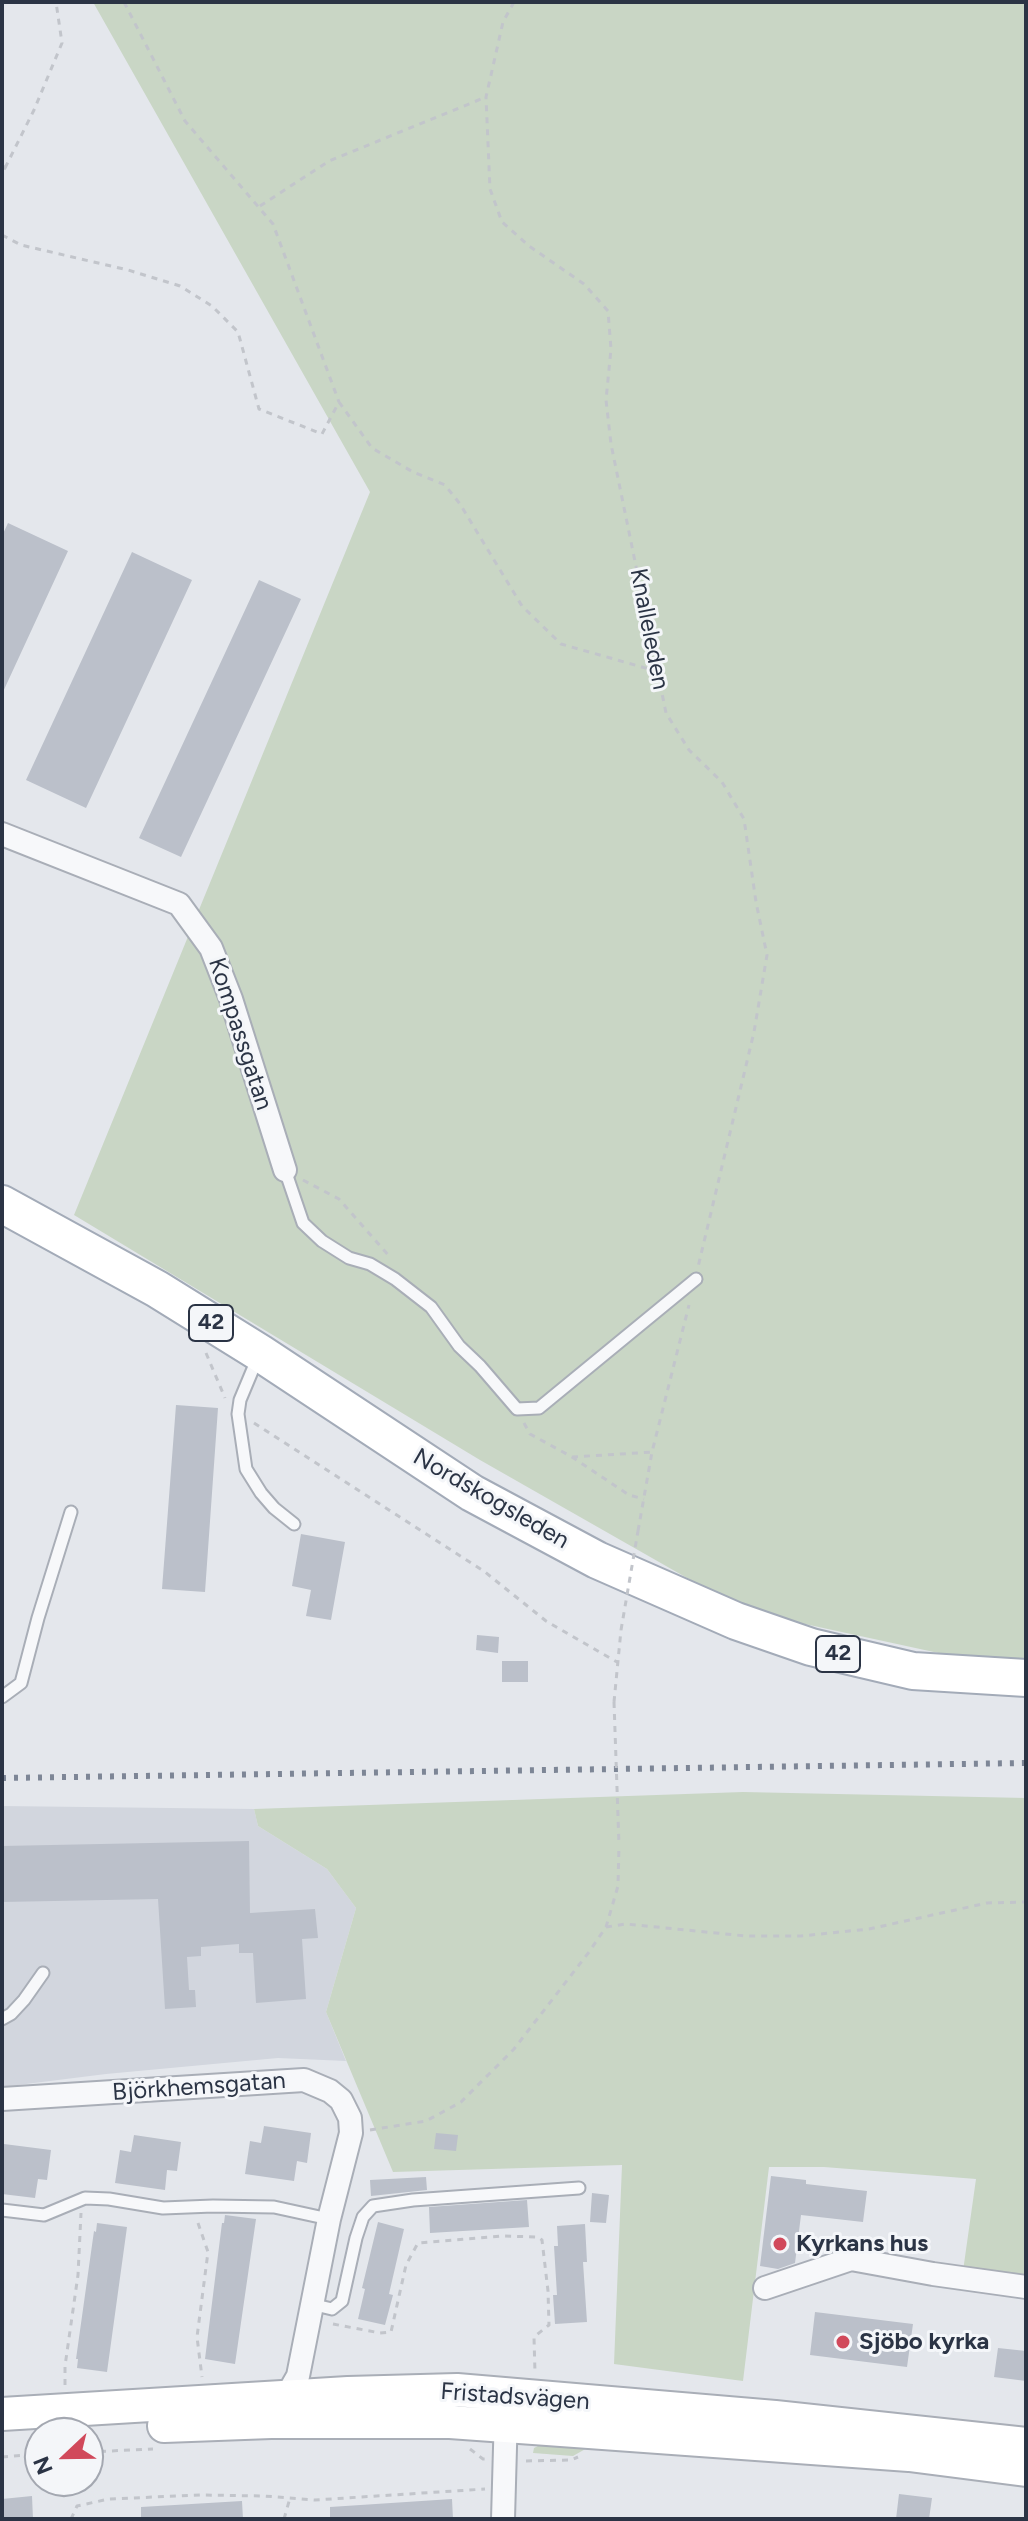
<!DOCTYPE html>
<meta charset="utf-8">
<style>
body{margin:0}
#map{position:relative;width:1028px;height:2521px;overflow:hidden;background:#e4e7ec;font-family:Figtree,sans-serif}
canvas{display:block}
.frame{position:absolute;inset:0;border:4px solid #2b3445;pointer-events:none}
.north{position:absolute;left:24px;top:2417px;width:80px;height:80px;box-sizing:border-box;background:#f4f6f9;border:2px solid #a4a8b1;border-radius:50%;rotate:248deg;font-size:22px;font-weight:700;line-height:32px;text-align:center;color:#2b3445}
.north::after{content:'';display:block;margin:auto;width:28px;height:36px;background:#d1495b;clip-path:polygon(50% 0,100% 100%,50% 72%,0 100%)}
</style>
<div id="map">
<canvas width="1028" height="2521"></canvas>
<div class="frame"></div>
<div class="north">N</div>
</div>
<script>
const ctx = document.querySelector('canvas').getContext('2d');
ctx.lineJoin = 'round';
function paint(path, color) { ctx.fillStyle = color; ctx.fill(path, 'evenodd'); }
const toPath = rows => new Path2D(rows.map(r => 'M' + r).join(''));
function strokePath(path, color, width, dash) { ctx.strokeStyle = color; ctx.lineWidth = width; ctx.lineCap = dash ? 'butt' : 'round'; ctx.setLineDash(dash || []); ctx.stroke(path); }
function write(font, color, halo, rows, align = 'center') {
  ctx.font = font + ' Figtree,sans-serif'; ctx.lineWidth = 6; ctx.setLineDash([]); ctx.textBaseline = 'middle'; ctx.strokeStyle = halo; ctx.fillStyle = color; for (const [text, x, y, turn = 0] of rows) {
    ctx.save(); ctx.translate(x, y); ctx.rotate((+turn || 0) * Math.PI / 180); ctx.textAlign = isNaN(turn) ? turn : align; if (halo) ctx.strokeText(text, 0, 0); ctx.fillText(text, 0, 0); ctx.restore();
  }
}
paint(toPath([
 [2,1806,254,1809,258,1826,327,1869,356,1908,326,2012,346,2061,278,2058,106,2074,2,2087]
]), '#d2d6de');
paint(toPath([
 [93,2,1026,2,1026,1672,745,1611,480,1460,74,1215,370,492],
 [743,1792,1026,1798,1026,2275,963,2271,976,2179,824,2167,769,2167,743,2381,614,2364,622,2165,393,2172,326,2012,356,1908,327,1869,258,1826,254,1809],
 [546,2442,596,2443,573,2456,533,2453,534,2448]
]), '#c9d6c5');
paint(toPath([
 [8,523,68,551,2,694,2,536],
 [132,552,192,580,86,808,26,780],
 [259,580,301,599,181,857,139,838],
 [176,1405,218,1408,205,1592,162,1589],
 [301,1534,345,1542,331,1620,306,1616,311,1590,292,1586],
 [477,1635,499,1637,498,1653,476,1650],
 [502,1661,528,1661,528,1682,502,1682],
 [249,1841,250,1913,315,1909,318,1938,302,1939,306,1999,256,2003,253,1953,239,1953,239,1944,201,1947,201,1956,187,1957,189,1990,195,1990,196,2007,165,2009,158,1899,2,1902,2,1846],
 [264,2126,311,2133,307,2163,297,2161,294,2181,245,2174,250,2141,261,2143],
 [436,2133,458,2135,456,2151,434,2149],
 [134,2135,181,2142,177,2171,167,2170,165,2190,115,2183,120,2150,131,2152],
 [4,2144,51,2150,47,2180,38,2179,35,2198,2,2194],
 [771,2176,806,2180,806,2184,867,2191,863,2222,801,2215,795,2263,778,2269,760,2266],
 [426,2177,427,2190,371,2196,370,2180],
 [592,2193,609,2195,606,2223,590,2222],
 [527,2200,529,2227,430,2233,429,2207],
 [225,2215,256,2219,235,2364,205,2359,222,2223,224,2223],
 [378,2222,404,2229,389,2294,393,2295,385,2325,358,2319,365,2289,362,2288],
 [97,2223,127,2227,107,2372,77,2368,78,2359,76,2359,94,2231,96,2232],
 [585,2224,587,2262,583,2262,587,2322,555,2324,553,2295,557,2295,554,2246,558,2246,557,2226],
 [815,2312,913,2324,907,2367,810,2355],
 [998,2348,1026,2351,1026,2381,994,2377],
 [899,2494,932,2498,929,2519,896,2519],
 [32,2496,33,2519,2,2519,2,2499],
 [452,2499,453,2519,330,2519,330,2507],
 [242,2501,243,2519,141,2519,141,2507]
]), '#bbc0ca');
const lane = toPath([
 [285,1170,303,1223,322,1241,349,1258,370,1264,395,1279,431,1307,459,1346,480,1366,517,1409,539,1408,696,1279],
 [258,1357,240,1400,238,1414,246,1469,261,1493,274,1508,294,1524],
 [2,1697,21,1683,38,1618,71,1512],
 [2,2019,11,2014,24,2000,43,1973],
 [2,2210,44,2215,85,2198,109,2199,163,2208,213,2206,274,2207,329,2219],
 [311,2304,332,2309,342,2301,356,2238,363,2217,373,2206,413,2200,579,2188]
]);
const street = toPath([
 [2,834,179,904,211,948,231,999,285,1170],
 [2,2099,304,2080,330,2091,341,2100,350,2118,351,2133,329,2219,298,2376,282,2404],
 [765,2288,851,2259,933,2274,1026,2287],
 [503,2519,506,2412]
]);
const secondary = toPath([
 [2,2414,348,2393,457,2390,775,2417,1026,2444],
 [164,2426,271,2422,450,2422,909,2455,1026,2470]
]);
const primary = toPath([
 [2,1204,157,1289,260,1353,472,1493,597,1560,736,1621,811,1647,913,1671,1026,1678]
]);
strokePath(lane, '#a9aeb7', 15);
strokePath(street, '#a9aeb7', 26);
strokePath(secondary, '#a9aeb7', 36);
strokePath(primary, '#a3abb8', 40);
strokePath(toPath([
 [124,2,185,121,273,224,339,402],
 [514,2,503,22,486,97,490,189,502,222,529,246,584,284,608,311,611,349,606,400,611,444,666,713,689,750,722,782,744,819,756,902,767,955,754,1032,698,1267],
 [2,165,5,168,2,172],
 [5,168,34,110,62,43,56,2],
 [260,206,329,161,486,97],
 [2,235,21,245,128,270,180,286,212,306,238,332,259,409,322,434,339,402,372,448,413,472,445,485,460,504,522,606,561,644,656,671],
 [303,1180,339,1199,389,1256],
 [206,1353,225,1398],
 [254,1423,485,1572,546,1621,617,1662],
 [524,1423,530,1434,572,1457,629,1495,644,1499],
 [572,1457,652,1452],
 [638,1531,652,1452,689,1305],
 [614,1702,621,1630],
 [606,1927,626,1924,746,1936,801,1936,869,1929,987,1903,1026,1902],
 [370,2130,426,2121,461,2102,514,2049,589,1952,606,1927,618,1886,619,1845],
 [198,2223,208,2252,197,2337,202,2377],
 [333,2324,380,2333,391,2332,406,2265,418,2243,502,2236,538,2237,542,2240,548,2291,549,2325,534,2337,535,2373],
 [65,2385,65,2366,78,2275,81,2213],
 [470,2449,483,2459,486,2459],
 [88,2452,153,2449],
 [2,2457,40,2454],
 [526,2461,571,2460,578,2457],
 [71,2519,77,2506,109,2499,200,2495,264,2496,315,2500,485,2489],
 [284,2519,290,2498]
]), '#c2c5cb', 3, [6, 6]);
strokePath(lane, '#f7f8fa', 11);
strokePath(street, '#f7f8fa', 22);
strokePath(secondary, '#fff', 32);
strokePath(primary, '#fff', 36);
strokePath(toPath([
 [2,1778,1026,1763]
]), '#7d8696', 6, [4, 8]);
strokePath(toPath([
 [621,1630,638,1531],
 [614,1702,619,1845]
]), '#c2c5cb', 3, [6, 6]);
for (const [x, y, r, color] of [
 [780,2244,8,"#d1495b"],
 [843,2342,8,"#d1495b"]
]) { const dot = new Path2D(); dot.arc(x, y, r, 0, 2 * Math.PI); ctx.fillStyle = color; ctx.fill(dot); strokePath(dot, '#f4f6f9', 3); }
for (const [x, y, w] of [
 [211,1323,44],
 [838,1654,44]
]) { const box = new Path2D(); box.roundRect(x - w / 2, y - 18, w, 36, 6); ctx.fillStyle = '#f4f6f9'; ctx.fill(box); strokePath(box, '#2b3445', 2); }
write('bold 22px', '#2b3445', null, [
 ["42",211,1323],
 ["42",838,1654]
]);
write('24px', '#2b3445', '#f4f6f9', [
 ["Knalleleden",649,629,79],
 ["Kompassgatan",240,1034,72],
 ["Nordskogsleden",491,1499,30],
 ["Björkhemsgatan",199,2087,-4],
 ["Fristadsvägen",515,2397,4]
]);
write('bold 24px', '#2b3445', '#f4f6f9', [
 ["Kyrkans hus",796,2244],
 ["Sjöbo kyrka",859,2342]
], 'left');
</script>
